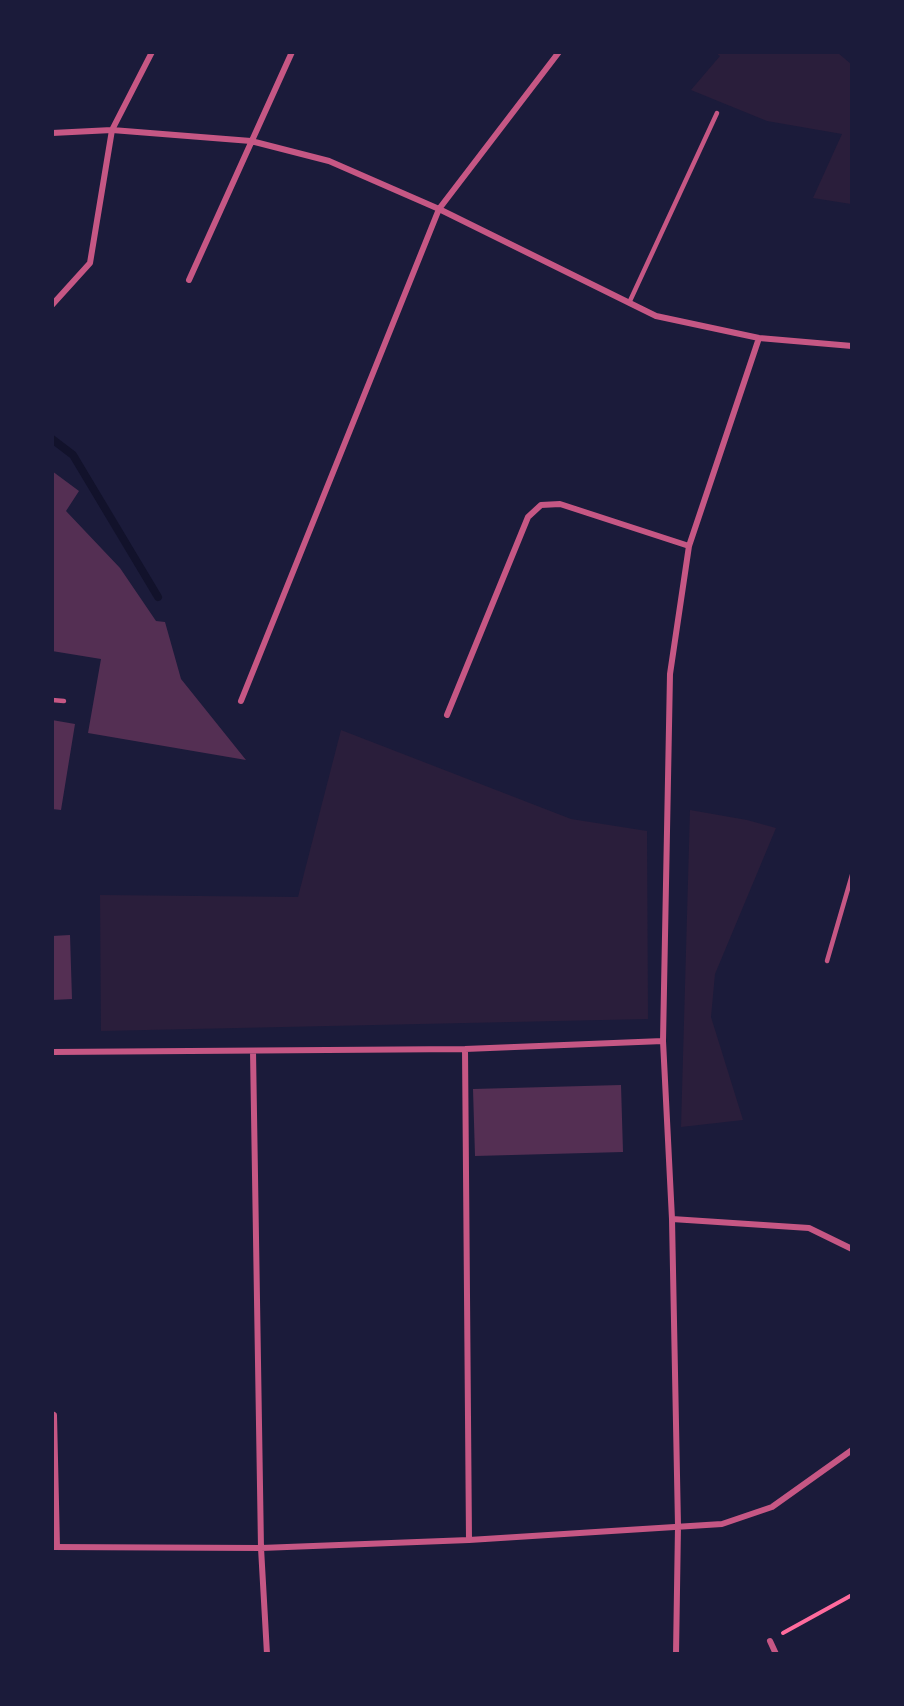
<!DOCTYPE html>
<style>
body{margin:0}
#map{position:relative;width:904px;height:1706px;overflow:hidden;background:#1b1b3a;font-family:"DM Sans",sans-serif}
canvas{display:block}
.frame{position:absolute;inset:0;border:54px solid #1b1b3a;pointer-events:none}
</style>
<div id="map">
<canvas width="904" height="1706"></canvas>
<div class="frame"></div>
</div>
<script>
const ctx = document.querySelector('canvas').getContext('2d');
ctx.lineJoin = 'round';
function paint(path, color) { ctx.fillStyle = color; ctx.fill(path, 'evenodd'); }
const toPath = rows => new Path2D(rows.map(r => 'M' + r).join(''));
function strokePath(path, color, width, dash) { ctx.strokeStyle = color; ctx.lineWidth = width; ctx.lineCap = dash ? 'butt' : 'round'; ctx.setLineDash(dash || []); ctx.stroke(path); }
paint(toPath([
 [716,53,838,53,851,64,851,204,813,198,842,134,767,121,691,90,720,56],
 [341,730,571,819,647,831,648,1019,101,1031,100,895,298,897],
 [690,810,747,820,776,828,715,974,711,1017,743,1120,681,1127]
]), '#2a1e3b');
strokePath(toPath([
 [52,439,73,455,158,597]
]), '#12122b', 8);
paint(toPath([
 [52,471,79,491,66,511,120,568,156,621,165,622,181,679,246,760,88,733,101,659,52,651],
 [52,720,75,724,61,810,52,809],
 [70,935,72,999,52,1000,52,936],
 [621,1085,623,1152,475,1156,473,1089]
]), '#542f53');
strokePath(toPath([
 [783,1633,852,1595]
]), '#ff6b9d', 4);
strokePath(toPath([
 [629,303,717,113],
 [52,700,64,701],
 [827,961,852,875]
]), '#c65784', 4.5);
strokePath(toPath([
 [52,133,112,130,251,141,329,161,439,209,656,316,759,338,852,346],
 [189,280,292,52],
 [52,305,90,263,112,130,152,52],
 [241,701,439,209,559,52],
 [447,715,528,517,541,505,560,504,689,546],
 [465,1049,469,1540],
 [253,1051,261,1548,267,1654],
 [52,1052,465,1049,663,1041],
 [672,1219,809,1228,852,1249],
 [52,1414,54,1415,57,1547],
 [52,1547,261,1548,469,1540,722,1524,772,1507,852,1450],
 [770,1641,776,1654],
 [676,1654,678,1526,672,1219,663,1041,670,674,689,546,759,338]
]), '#c65784', 6);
</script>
